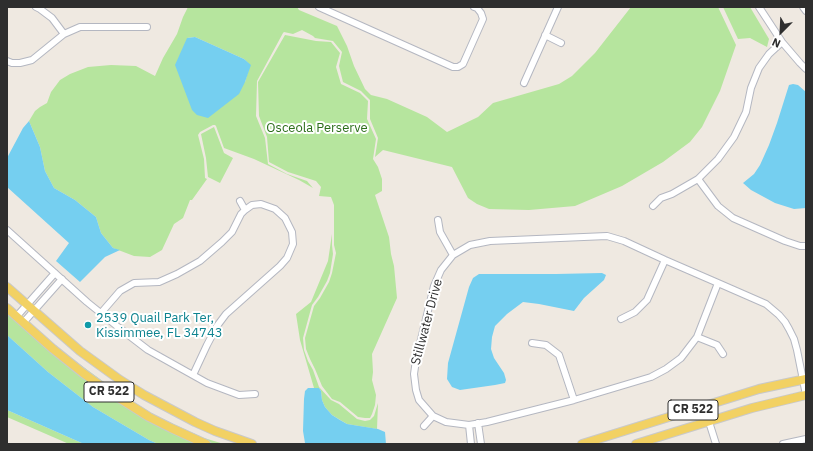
<!DOCTYPE html>
<style>
body{margin:0}
#map{position:relative;width:813px;height:451px;overflow:hidden;background:#efe9e1;font-family:"IBM Plex Sans",sans-serif}
canvas{display:block}
.frame{position:absolute;inset:0;border:8px solid #2e2e2e;pointer-events:none}
.north{position:absolute;left:761px;top:12px;width:40px;height:40px;-webkit-text-stroke:3px #fff;paint-order:stroke;rotate:204deg;font-size:11px;font-weight:700;line-height:16px;text-align:center;color:#2e2e2e}
.north::after{content:'';display:block;margin:auto;width:14px;height:18px;background:#2e2e2e;clip-path:polygon(50% 0,100% 100%,50% 72%,0 100%)}
</style>
<div id="map">
<canvas width="813" height="451"></canvas>
<div class="frame"></div>
<div class="north">N</div>
</div>
<script>
const ctx = document.querySelector('canvas').getContext('2d');
ctx.lineJoin = 'round';
function paint(path, color) { ctx.fillStyle = color; ctx.fill(path, 'evenodd'); }
const toPath = rows => new Path2D(rows.map(r => 'M' + r).join(''));
function strokePath(path, color, width, dash) { ctx.strokeStyle = color; ctx.lineWidth = width; ctx.lineCap = dash ? 'butt' : 'round'; ctx.setLineDash(dash || []); ctx.stroke(path); }
function write(font, color, halo, rows, align = 'center') {
  ctx.font = font + ' "IBM Plex Sans",sans-serif'; ctx.lineWidth = 4; ctx.setLineDash([]); ctx.textBaseline = 'middle'; ctx.strokeStyle = halo; ctx.fillStyle = color; for (const [text, x, y, turn = 0] of rows) {
    ctx.save(); ctx.translate(x, y); ctx.rotate((+turn || 0) * Math.PI / 180); ctx.textAlign = isNaN(turn) ? turn : align; if (halo) ctx.strokeText(text, 0, 0); ctx.fillText(text, 0, 0); ctx.restore();
  }
}
paint(toPath([
 [188,7,297,7,299,10,337,26,347,46,354,66,365,89,371,95,387,99,427,117,447,132,478,117,493,103,559,84,572,76,595,53,631,7,718,7,736,45,720,91,702,127,690,142,663,162,622,186,575,206,529,210,489,209,477,204,468,198,452,167,383,150,375,157,378,138,370,119,370,100,361,91,343,82,339,66,342,52,333,41,315,38,313,36,302,30,293,34,284,32,283,33,257,81,256,116,265,138,268,164,287,174,307,181,313,188,299,180,254,159,224,148,216,126,215,125,213,125,200,132,198,135,204,159,205,178,207,179,192,200,190,200,183,218,174,224,162,250,150,257,134,256,113,248,101,233,96,217,75,200,54,188,45,171,40,147,29,121,35,111,40,107,47,103,51,92,60,80,70,74,88,67,111,65,136,66,155,76,163,58,177,34,183,17],
 [195,37,244,59,250,65,245,82,187,38],
 [723,7,750,7,769,39,767,47,750,38,738,39],
 [285,35,316,41,331,42,340,53,336,67,341,84,360,93,368,101,367,119,376,139,373,159,378,167,382,179,382,191,375,195,389,237,391,254,394,266,397,298,372,354,373,372,372,380,376,395,375,405,372,414,370,418,365,418,358,417,340,402,332,399,322,386,315,369,310,359,306,349,305,338,314,306,320,298,329,282,332,273,336,253,334,245,334,205,331,197,319,196,321,187,316,181,288,172,269,162,267,137,259,116,258,82],
 [214,127,224,153,233,158,220,183,208,177,206,158,201,134],
 [332,234,332,245,333,254,330,273,327,281,318,297,312,305,303,338,304,350,308,361,313,370,319,387,331,400,339,404,357,419,365,421,370,420,374,416,378,403,377,429,347,424,332,415,325,407,322,400,321,391,319,388,314,388,300,340,296,314,311,302,328,261],
 [7,312,51,352,199,444,158,444,149,440,93,407,48,372,7,335],
 [44,338,112,388,156,416,204,438,224,444,214,444,195,436,150,414,109,389],
 [7,410,84,444,69,444,7,417]
]), '#b6e59e');
paint(toPath([
 [195,37,244,59,251,65,245,82,239,94,208,118,197,115,192,110,175,65,187,38],
 [793,84,798,85,806,92,806,208,794,209,775,203,751,190,743,183,754,174,760,165,769,145,777,123,789,85],
 [29,121,40,147,45,171,54,188,75,200,96,217,101,233,113,248,120,250,105,257,80,282,56,261,69,243,7,187,7,158,23,128],
 [602,273,606,275,604,280,584,298,574,311,539,304,523,302,507,314,495,326,492,337,491,349,494,358,504,373,506,380,505,383,495,385,460,390,452,387,447,379,448,363,469,287,473,278,479,274,556,274],
 [7,335,48,372,93,407,149,440,158,444,84,444,7,410],
 [308,388,319,388,321,391,322,400,325,407,332,415,340,420,347,424,378,429,385,432,386,444,305,443,303,431,304,399,305,391]
]), '#75cff0');
const minor = toPath([
 [36,7,40,9,52,18,64,34],
 [319,7,453,67,458,67,463,64,483,19,481,13,477,8,474,7],
 [759,7,782,42,800,63,806,69],
 [803,7,806,11],
 [545,35,561,43],
 [7,61,12,63,20,63,32,60,64,34,80,27,147,27],
 [524,83,558,7],
 [698,179,718,206,733,218,785,241,800,246,806,246],
 [240,201,245,210],
 [653,206,661,198,672,194,698,179,718,159,734,137,746,112,751,88,759,68,769,54,782,42],
 [438,220,440,232,453,255],
 [7,230,87,302,118,327,148,350,207,383,239,395,255,394],
 [718,283,697,337,681,358,666,369,651,377,574,400,487,422,469,425,446,422,433,416,419,400,416,390,414,374,416,360,434,286,441,270,453,255,470,245,490,241,607,236,624,241,665,260,718,283,766,304,779,315,785,322,789,329,794,339,797,350,806,395],
 [101,313,120,291,134,283,159,282,177,274,200,261,222,242,232,232,241,214,245,210,252,205,261,204,275,209,285,218,292,232,293,244,287,258,280,266,226,314,217,326,207,345,193,375],
 [17,316,55,273],
 [621,319,635,312,647,300,665,260],
 [23,323,62,279],
 [697,337,717,345,723,354],
 [532,343,546,345,559,355,574,400],
 [704,406,716,444],
 [478,423,481,444],
 [469,425,471,444],
 [424,426,433,416],
 [783,444,806,439]
]);
const major = toPath([
 [7,287,80,351,120,380,144,395,195,422,215,431,252,444],
 [7,308,53,349,83,373,108,391,149,417,171,428,206,444],
 [582,444,759,389,806,379],
 [636,444,752,408,806,395]
]);
strokePath(minor, '#b4b7c1', 8);
strokePath(major, '#c9c9c9', 10);
strokePath(minor, '#fff', 6);
strokePath(major, '#f2d163', 8);
for (const [x, y, r, color] of [
 [88,325,4,"#0f9aa8"]
]) { const dot = new Path2D(); dot.arc(x, y, r, 0, 2 * Math.PI); ctx.fillStyle = color; ctx.fill(dot); strokePath(dot, '#fff', 1.5); }
for (const [x, y, w] of [
 [109,392,50],
 [693,410,50]
]) { const box = new Path2D(); box.roundRect(x - w / 2, y - 10, w, 20, 3); ctx.fillStyle = '#fff'; ctx.fill(box); strokePath(box, '#2e2e2e', 1); }
write('bold 12px', '#2e2e2e', null, [
 ["CR 522",109,392],
 ["CR 522",693,410]
]);
write('13px', '#2c6e1b', '#fff', [
 ["Osceola Perserve",317,128]
]);
write('13px', '#0d838f', '#fff', [
 ["2539 Quail Park Ter,",96,318],
 ["Kissimmee, FL 34743",96,333]
], 'left');
write('13px', '#2e2e2e', '#fff', [
 ["Stillwater Drive",427,322,-75]
]);
</script>
